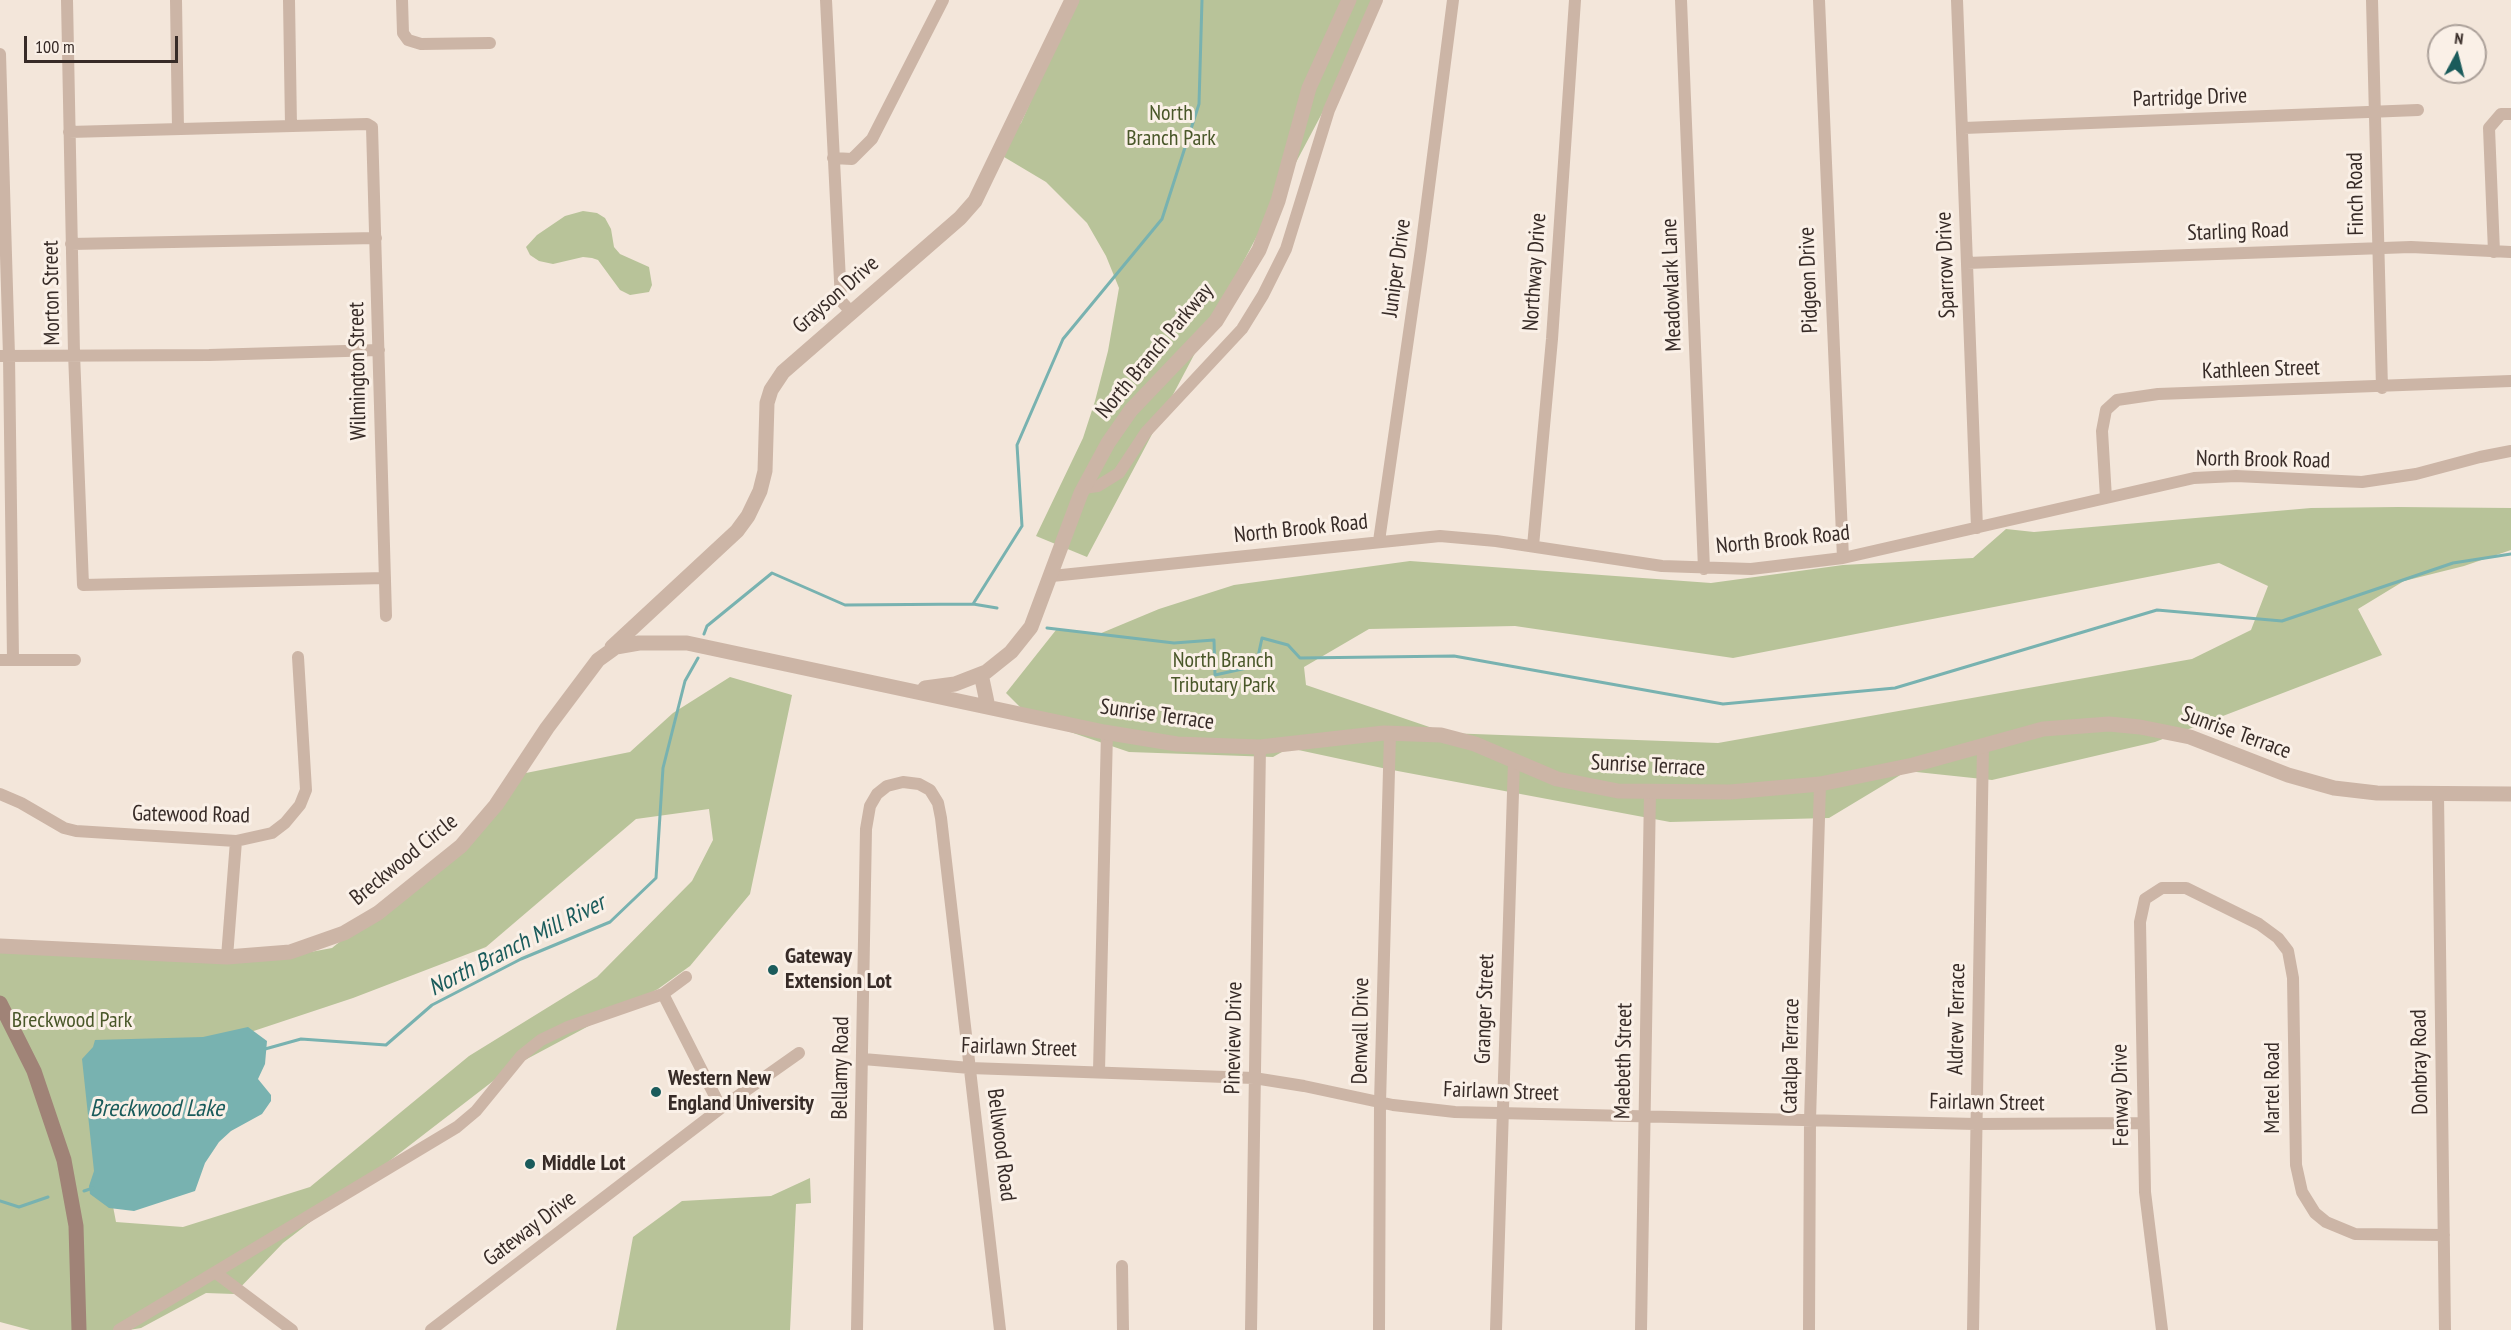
<!DOCTYPE html>
<style>
body{margin:0}
#map{position:relative;width:2511px;height:1330px;overflow:hidden;background:#f3e6da;font-family:"PT Sans Narrow",sans-serif}
canvas{display:block}
.north{position:absolute;left:2427px;top:24px;width:60px;height:60px;box-sizing:border-box;background:#faf0e7;border:2px solid #aca19a;border-radius:50%;rotate:7deg;font-size:16px;font-weight:700;line-height:24px;text-align:center;color:#372b27}
.north::after{content:'';display:block;margin:auto;width:21px;height:27px;background:#1a5b5b;clip-path:polygon(50% 0,100% 100%,50% 72%,0 100%)}
.scale{position:absolute;left:24px;top:36px;width:154px;height:27px;box-sizing:border-box;border:3px solid #372b27;border-top:0;padding-left:8px;font-size:18px;line-height:21px;white-space:nowrap;color:#372b27;-webkit-text-stroke:4px #faf0e7;paint-order:stroke}
</style>
<div id="map">
<canvas width="2511" height="1330"></canvas>
<div class="north">N</div>
<div class="scale">100 m</div>
</div>
<script>
const ctx = document.querySelector('canvas').getContext('2d');
ctx.lineJoin = 'round';
function paint(path, color) { ctx.fillStyle = color; ctx.fill(path, 'evenodd'); }
const toPath = rows => new Path2D(rows.map(r => 'M' + r).join(''));
function strokePath(path, color, width, dash) { ctx.strokeStyle = color; ctx.lineWidth = width; ctx.lineCap = dash ? 'butt' : 'round'; ctx.setLineDash(dash || []); ctx.stroke(path); }
function write(font, color, halo, rows, align = 'center') {
  ctx.font = font + ' "PT Sans Narrow",sans-serif'; ctx.lineWidth = 6; ctx.setLineDash([]); ctx.textBaseline = 'middle'; ctx.strokeStyle = halo; ctx.fillStyle = color; for (const [text, x, y, turn = 0] of rows) {
    ctx.save(); ctx.translate(x, y); ctx.rotate((+turn || 0) * Math.PI / 180); ctx.textAlign = isNaN(turn) ? turn : align; if (halo) ctx.strokeText(text, 0, 0); ctx.fillText(text, 0, 0); ctx.restore();
  }
}
paint(toPath([
 [1076,0,1382,0,1087,557,1036,536,1083,438,1095,401,1108,351,1119,288,1106,256,1087,223,1046,182,994,151,1021,123],
 [583,211,597,213,605,218,611,229,614,247,620,254,649,267,652,285,649,292,630,295,620,290,598,260,592,258,583,257,553,264,539,261,530,255,526,247,537,235,565,216],
 [2398,507,2511,508,2511,550,2464,566,2404,581,2358,609,2382,655,2155,742,1992,780,1907,771,1829,818,1670,822,1387,769,1289,748,1273,757,1129,752,1032,719,1006,693,1056,630,1099,634,1159,609,1234,585,1410,561,1711,583,1843,565,1973,558,2006,529,2034,532,2311,508],
 [2219,563,2268,586,2251,630,2192,659,1718,743,1447,733,1306,685,1304,667,1369,629,1515,626,1733,658],
 [730,677,792,695,750,894,690,966,658,989,510,1068,283,1243,234,1294,206,1293,141,1328,129,1330,30,1330,0,1322,0,946,262,961,332,948,445,857,516,775,630,752,673,713],
 [709,809,713,840,692,881,597,977,469,1056,310,1187,183,1227,116,1222,99,1133,118,1076,353,998,486,947,636,819],
 [810,1178,811,1203,796,1204,790,1330,616,1330,633,1237,682,1201,771,1196]
]), '#b8c399');
paint(toPath([
 [248,1027,267,1041,265,1064,258,1079,271,1095,271,1101,262,1114,231,1131,219,1142,205,1163,195,1191,134,1211,109,1208,90,1194,89,1186,94,1171,82,1059,93,1047,95,1040,203,1037]
]), '#78b2b0');
strokePath(toPath([
 [973,604,997,608],
 [1047,628,1174,643,1214,640,1215,675,1256,666,1262,638,1288,645,1300,658,1454,656,1723,704,1895,688,2157,610,2282,621,2453,563,2511,554],
 [704,634,707,626,772,573,845,605,973,604,1022,526,1017,445,1063,339,1162,219,1199,104,1202,0],
 [265,1049,301,1039,386,1045,432,1005,521,959,610,922,656,878,663,768,685,681,698,658],
 [84,1191,93,1188],
 [0,1201,19,1207,48,1197]
]), '#78b2b0', 3);
strokePath(toPath([
 [67,0,74,353,83,585,385,578],
 [176,0,178,129],
 [289,0,291,126],
 [402,0,403,33,408,40,421,44,490,43],
 [826,0,841,301,852,313],
 [1681,0,1704,569],
 [1819,0,1843,558],
 [1957,0,1977,528],
 [2372,0,2382,388],
 [0,54,9,356,13,659],
 [1964,128,2418,110],
 [69,132,367,124,372,127,386,616],
 [833,158,852,159,872,139,943,0],
 [71,244,376,238],
 [2494,252,2489,128,2501,114,2511,114],
 [1967,263,2411,247,2511,252],
 [0,356,209,355,379,350],
 [1083,488,1098,486,1119,473,1146,432,1242,329,1263,295,1286,249,1329,110,1377,0],
 [2106,498,2102,431,2106,410,2117,400,2158,394,2511,381],
 [1379,541,1421,249,1453,0],
 [1533,546,1552,339,1575,0],
 [1052,576,1440,536,1496,541,1662,566,1751,569,1843,558,2194,478,2236,476,2362,482,2416,474,2480,457,2511,451],
 [0,660,75,660],
 [0,794,21,803,64,828,76,831,236,841,272,833,285,823,300,805,306,790,298,657],
 [2438,794,2445,1330],
 [227,957,236,841],
 [663,994,721,1108],
 [863,1059,970,1068,1254,1078,1304,1086,1393,1105,1455,1112,1976,1124,2142,1123],
 [1099,1071,1107,732],
 [1122,1266,1123,1330],
 [216,1273,292,1330],
 [119,1330,457,1127,476,1111,521,1056,541,1040,568,1027,663,994,686,977],
 [431,1330,721,1108,799,1053],
 [857,1330,866,829,870,806,877,794,887,786,903,782,919,784,930,790,938,803,941,818,1000,1330],
 [1251,1330,1260,747],
 [1379,1330,1380,1103,1390,733],
 [1496,1330,1514,761],
 [1641,1330,1650,792],
 [1809,1330,1810,1120,1820,784],
 [1973,1330,1983,745],
 [2162,1330,2145,1192,2140,922,2145,899,2162,888,2186,888,2259,924,2278,938,2288,951,2293,978,2296,1165,2302,1192,2315,1213,2326,1222,2355,1234,2444,1235]
]), '#ccb5a6', 12);
strokePath(toPath([
 [612,647,737,531,748,516,760,491,765,471,767,403,771,390,783,372,960,218,975,201,1072,0],
 [981,674,988,707],
 [925,688,955,684,986,672,1011,652,1031,627,1081,493,1108,443,1131,410,1216,321,1259,250,1278,201,1309,88,1349,0],
 [0,946,227,957,290,952,344,933,378,913,461,846,496,805,547,728,598,660,616,647,639,643,687,643,1104,732,1177,744,1260,747,1384,733,1441,735,1475,744,1557,779,1618,791,1730,792,1820,784,1913,765,2043,729,2109,724,2140,727,2190,737,2288,775,2334,788,2377,793,2511,794]
]), '#ccb5a6', 15);
strokePath(toPath([
 [0,1003,34,1071,64,1160,76,1226,79,1330]
]), '#a08377', 15);
for (const [x, y, r, color] of [
 [773,970,6,"#1a5b5b"],
 [656,1092,6,"#1a5b5b"],
 [530,1164,6,"#1a5b5b"]
]) { const dot = new Path2D(); dot.arc(x, y, r, 0, 2 * Math.PI); ctx.fillStyle = color; ctx.fill(dot); strokePath(dot, '#faf0e7', 2); }
write('22px', '#372b27', '#faf0e7', [
 ["Partridge Drive",2190,98,-2],
 ["Finch Road",2356,194,-91],
 ["Starling Road",2238,232,-2],
 ["Sparrow Drive",1946,265,-92],
 ["Juniper Drive",1397,268,-82],
 ["Northway Drive",1535,272,-86],
 ["Pidgeon Drive",1809,280,-92],
 ["Meadowlark Lane",1672,285,-92],
 ["Morton Street",52,293,-91],
 ["Grayson Drive",836,295,-41],
 ["North Branch Parkway",1155,351,-50],
 ["Kathleen Street",2261,370,-2],
 ["Wilmington Street",358,371,-91],
 ["North Brook Road",2263,460,1],
 ["North Brook Road",1301,529,-6],
 ["North Brook Road",1783,540,-6],
 ["Sunrise Terrace",1157,715,8],
 ["Sunrise Terrace",2236,733,20],
 ["Sunrise Terrace",1648,766,3],
 ["Gatewood Road",191,815,1],
 ["Breckwood Circle",404,860,-39],
 ["Granger Street",1485,1009,-88],
 ["Aldrew Terrace",1957,1019,-89],
 ["Denwall Drive",1361,1031,-89],
 ["Pineview Drive",1234,1038,-89],
 ["Fairlawn Street",1019,1048,2],
 ["Catalpa Terrace",1791,1056,-89],
 ["Maebeth Street",1624,1061,-89],
 ["Donbray Road",2420,1062,-91],
 ["Bellamy Road",841,1068,-89],
 ["Martel Road",2273,1088,-90],
 ["Fairlawn Street",1501,1092,2],
 ["Fenway Drive",2121,1095,-91],
 ["Fairlawn Street",1987,1103,1],
 ["Bellwood Road",1001,1145,83],
 ["Gateway Drive",530,1229,-37]
]);
write('22px', '#495729', '#faf0e7', [
 ["North",1171,114],
 ["Branch Park",1171,139],
 ["North Branch",1223,661],
 ["Tributary Park",1223,686],
 ["Breckwood Park",72,1021]
]);
write('bold 22px', '#372b27', '#faf0e7', [
 ["Gateway",785,957],
 ["Extension Lot",785,982],
 ["Western New",668,1079],
 ["England University",668,1104],
 ["Middle Lot",542,1164]
], 'left');
write('italic 24px', '#1a5b5b', '#faf0e7', [
 ["North Branch Mill River",517,946,-27],
 ["Breckwood Lake",157,1109]
]);
</script>
